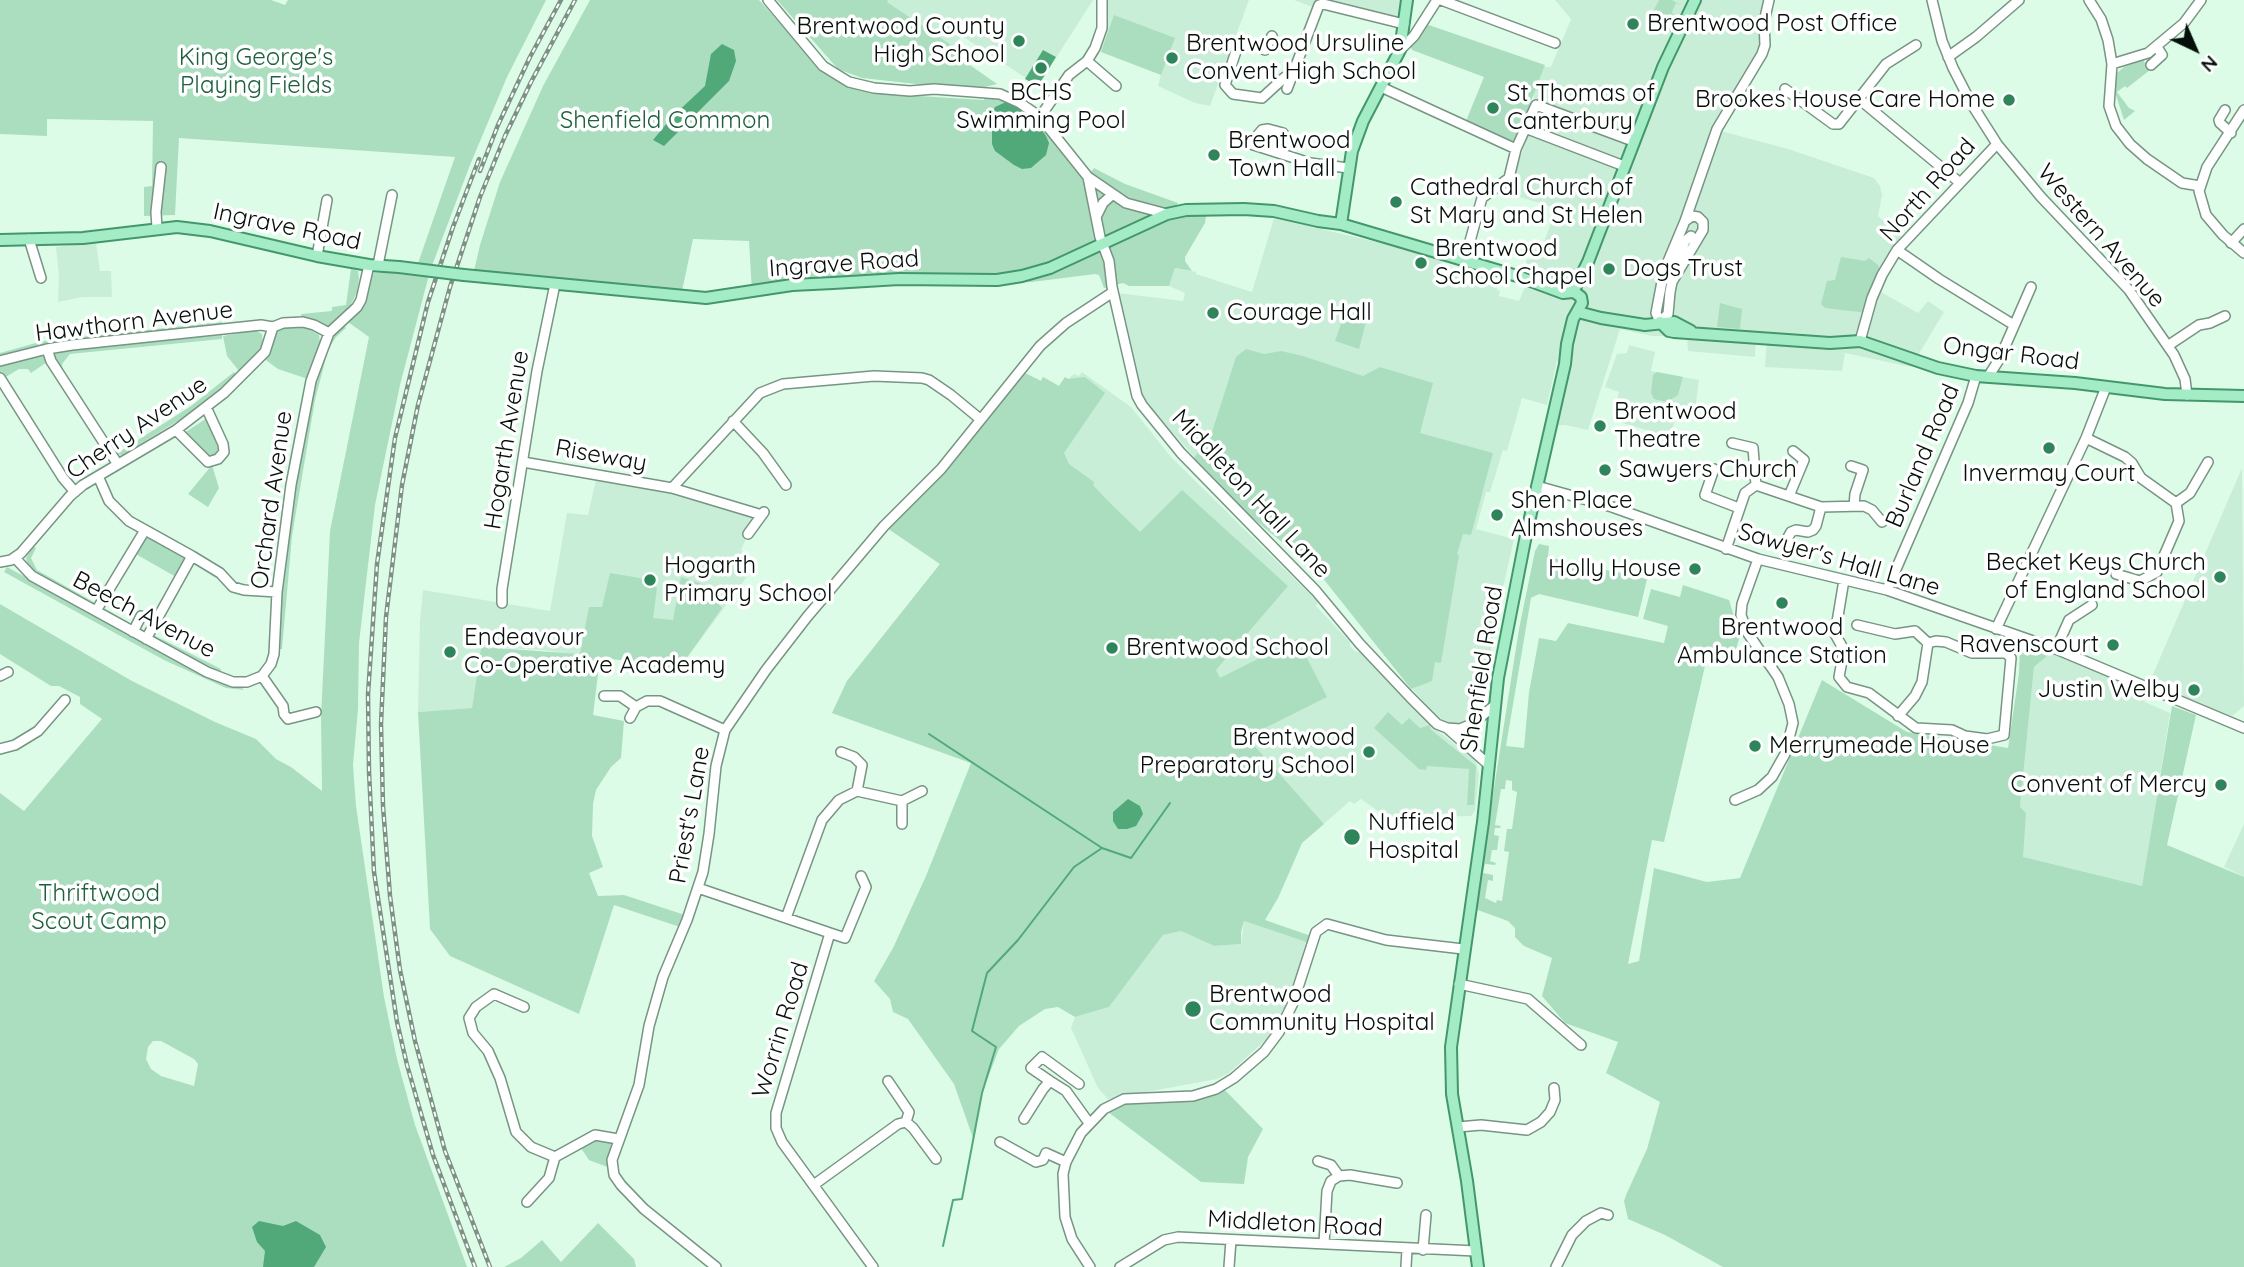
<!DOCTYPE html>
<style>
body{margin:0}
#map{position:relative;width:2244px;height:1267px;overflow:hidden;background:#ddfce8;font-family:Quicksand,sans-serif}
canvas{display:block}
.north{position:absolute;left:2160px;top:14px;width:70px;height:70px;-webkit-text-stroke:5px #fff;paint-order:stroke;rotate:136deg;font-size:19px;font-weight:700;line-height:28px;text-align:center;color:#06100a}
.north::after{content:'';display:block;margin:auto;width:24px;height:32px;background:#06100a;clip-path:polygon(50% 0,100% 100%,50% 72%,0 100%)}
</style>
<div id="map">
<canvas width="2244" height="1267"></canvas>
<div class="north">N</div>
</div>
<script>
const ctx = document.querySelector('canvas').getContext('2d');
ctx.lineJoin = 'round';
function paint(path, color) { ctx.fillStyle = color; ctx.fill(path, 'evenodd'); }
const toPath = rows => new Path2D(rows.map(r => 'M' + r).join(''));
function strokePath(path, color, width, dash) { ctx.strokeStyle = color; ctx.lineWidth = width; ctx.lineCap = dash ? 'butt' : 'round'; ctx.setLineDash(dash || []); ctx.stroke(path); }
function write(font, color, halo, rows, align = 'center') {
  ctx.font = font + ' Quicksand,sans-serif'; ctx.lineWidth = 7; ctx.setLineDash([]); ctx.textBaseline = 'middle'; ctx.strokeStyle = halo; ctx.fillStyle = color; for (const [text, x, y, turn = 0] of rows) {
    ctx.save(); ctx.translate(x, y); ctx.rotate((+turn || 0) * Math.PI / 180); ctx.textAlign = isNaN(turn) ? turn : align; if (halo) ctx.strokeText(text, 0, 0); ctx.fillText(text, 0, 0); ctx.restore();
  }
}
paint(toPath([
 [884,0,1093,0,1038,86,962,36,953,46],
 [1102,0,1249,0,1210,106,1195,103,1158,86,1161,74,1095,48],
 [1294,0,1407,0,1404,24,1323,4,1318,9],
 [1555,0,1771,0,1765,45,1717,130,1788,149,1874,178,1880,186,1882,195,1878,216,1907,242,1888,275,1881,292,1918,313,1928,301,1944,312,1911,367,1845,353,1842,371,1765,367,1767,340,1756,339,1755,357,1688,351,1687,338,1667,333,1663,336,1652,336,1620,329,1588,430,1565,425,1550,426,1565,363,1557,361,1547,405,1522,398,1507,451,1503,450,1490,492,1486,492,1476,529,1514,539,1496,619,1483,703,1473,717,1462,723,1452,725,1435,715,1400,675,1318,572,1228,495,1142,398,1138,391,1117,293,1183,301,1185,293,1169,286,1175,268,1196,272,1196,274,1252,292,1274,218,1436,256,1447,267,1499,280,1497,290,1500,291,1499,296,1519,301,1526,285,1524,271,1527,259,1531,260,1535,249,1541,250,1552,220,1553,207,1519,197,1509,187,1539,107,1532,93,1544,67,1551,67,1571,19],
 [96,242,100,271,111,271,112,297,82,297,58,302,59,277,56,247],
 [1629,345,1655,352,1651,371,1699,380,1695,410,1679,406,1670,437,1612,420,1619,392,1605,387,1617,354,1627,353],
 [1082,372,1131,407,1171,457,1318,602,1316,606,1350,642,1350,646,1356,652,1360,652,1434,728,1476,761,1479,775,1475,811,1471,816,1417,817,1415,829,1408,829,1395,823,1361,799,1354,804,1350,801,1302,843,1278,898,971,763,832,713,847,681,940,564,887,528,937,481,966,442,985,422,1025,373,1041,381,1043,377,1059,386,1065,377,1068,379,1074,374,1079,376],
 [2242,468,2244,706,2232,716,2168,691,2161,685,2147,688],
 [597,475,663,487,762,515,748,534,741,550,757,563,676,673,630,661,543,650,481,647,472,708,418,712,420,621,423,590,550,611,567,513,588,515],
 [2052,652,2109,677,2147,703,2170,713,2141,895,2014,867,2034,667],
 [2244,824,2244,877,2224,867],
 [1244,921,1306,942,1292,993,1268,1038,1229,1073,1217,1079,1108,1099,1098,1088,1071,1028,1075,1017,1109,1007,1163,935,1181,931,1214,946,1241,944]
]), '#c9eed7');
paint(toPath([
 [0,0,271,0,285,5,288,0,546,0,507,77,470,165,430,271,400,385,375,505,359,643,358,709,353,765,356,806,384,997,397,1059,415,1125,467,1267,0,1267,0,793,24,811,102,719,80,704,80,697,59,686,51,686,0,654,0,604,132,681,215,722,256,739,276,759,291,767,322,791,321,717,330,531,369,337,348,322,361,309,366,300,371,276,374,273,381,273,383,263,416,269,455,157,179,138,175,215,144,216,144,187,152,186,153,121,47,119,47,136,0,134],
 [153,1041,161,1041,194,1059,198,1064,194,1086,161,1076,151,1069,146,1059,148,1047],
 [590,0,759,0,823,71,849,87,871,93,984,100,985,93,1029,108,1093,181,1091,172,1094,168,1125,184,1178,203,1176,207,1202,210,1206,216,1205,223,1185,257,1185,261,1192,271,1175,268,1169,286,1129,286,1123,283,1104,288,1099,275,1095,274,1032,282,997,280,1000,278,752,292,749,241,693,239,681,296,473,275,480,245,500,182,543,86],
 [777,0,888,0,887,2,953,46,950,51,997,84,985,87,916,84,862,78,838,69],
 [1659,0,1672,0,1683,6,1676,3,1672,12,1676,20,1671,32,1648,21],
 [1114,15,1175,38,1161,75,1101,52],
 [1423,23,1545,65,1515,142,1466,121,1484,77,1412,50,1409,43],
 [2143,60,2150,70,2127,88,2125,86,2117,92,2129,108,2135,111,2124,120,2115,92,2117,73,2124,67],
 [1841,257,1865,261,1869,258,1878,265,1882,275,1867,313,1825,308,1821,304,1827,281,1835,280],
 [351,269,358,271,359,279,357,292,348,311,328,328,302,319,301,314,332,311,332,307,346,305],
 [1720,303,1742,309,1740,329,1717,327],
 [1344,315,1366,322,1359,349,1335,341],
 [222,322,222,327,0,357,0,353,43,341],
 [343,325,346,328,336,337,328,350,315,400,292,536,282,649,277,649,289,522,314,381,332,336],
 [304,326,319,335,320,342,308,379,278,369,263,358,278,328],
 [255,330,262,334,263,344,259,352,239,371,227,356,223,336],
 [222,335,222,339,70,354,62,364,63,373,54,360,55,354,61,350],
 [1246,349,1264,354,1281,351,1303,356,1363,376,1380,367,1433,383,1420,433,1493,453,1471,535,1463,534,1457,554,1459,555,1441,663,1435,662,1432,681,1411,689,1318,572,1249,515,1194,458,1212,432,1236,357],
 [42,354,47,362,31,373,28,369,19,369,4,378,0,373,0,364],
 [234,372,236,375,194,411,122,455,116,454,191,406],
 [1657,372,1683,377,1678,395,1667,402,1654,399,1651,393,1653,375],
 [1025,373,1041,381,1043,377,1059,386,1065,377,1068,379,1085,377,1105,393,1064,453,1069,464,1094,482,1093,485,1106,499,1140,532,1182,490,1288,586,1216,670,1220,678,1297,639,1327,697,1253,734,1251,742,1324,824,1302,843,1278,898,1265,920,1314,937,1312,944,1244,921,1241,932,1241,944,1214,946,1181,931,1163,935,1109,1007,1075,1017,1058,1007,1045,1009,1019,1026,999,1049,982,1093,973,1138,954,1084,908,1019,893,1012,890,999,874,981,893,948,926,876,971,763,832,713,847,681,940,564,887,528,937,481,966,442,985,422],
 [207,418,220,453,209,460,181,435],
 [212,465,219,488,208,507,188,494],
 [146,534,188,556,176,577,134,553],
 [1539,544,1549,546,1548,557,1647,579,1638,617,1539,594,1531,598,1506,746,1524,748,1529,692,1539,638,1556,641,1568,623,1664,643,1668,626,1643,619,1651,589,1680,597,1683,585,1729,600,1740,636,1734,656,1709,649,1664,842,1652,840,1628,964,1639,961,1654,868,1707,882,1740,878,1822,680,1907,732,2008,748,2019,673,2020,643,2052,652,2034,667,2020,807,2026,813,2023,857,2142,886,2172,706,2196,715,2167,845,2244,877,2244,1267,1723,1267,1665,1235,1628,1219,1624,1201,1626,1195,1647,1149,1660,1102,1606,1073,1618,1042,1565,1023,1542,996,1552,958,1524,946,1515,937,1515,928,1508,921,1475,909,1519,629,1535,551],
 [1506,780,1512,781,1512,790,1517,792,1512,829,1507,829,1504,851,1509,852,1502,901,1497,900,1496,903,1485,898,1488,880,1493,881,1493,875,1483,873,1485,864,1495,865,1496,863,1490,861,1492,850,1497,850,1499,836,1494,835,1495,828,1500,828,1501,826,1495,825,1501,789,1505,789],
 [33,546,36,548,31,558,37,570,132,624,221,669,219,674,33,573,28,567,26,558],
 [7,567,187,666,226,683,240,686,244,690,226,688,164,660,4,572],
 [610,573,640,578,657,588,653,618,673,620,681,577,702,584,722,608,676,673,630,661,600,658,593,715,624,721,621,758,611,767,596,790,593,804,592,836,603,867,589,873,598,896,624,895,688,916,683,928,614,905,579,1014,450,956,430,929,418,712,472,708,481,647,580,654,589,607,602,607],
 [1388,712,1402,725,1409,718,1420,728,1430,725,1430,729,1476,766,1474,805,1467,805,1469,769,1427,766,1426,770,1419,769,1374,728],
 [1221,1086,1263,1129,1248,1157,1244,1184,1201,1182,1104,1109,1114,1104,1172,1098],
 [590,1138,618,1139,610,1168,589,1160,579,1145],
 [598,1223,634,1259,636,1267,504,1267,521,1258,542,1240,561,1262]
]), '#abdebf');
paint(toPath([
 [722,44,734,50,736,61,729,81,664,146,653,140,672,117,705,86,711,54],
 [1043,50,1056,57,1038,86,1025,79],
 [1006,102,1024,110,1034,119,1046,136,1049,143,1046,155,1031,168,1022,169,1014,165,995,151,992,144,992,113,995,107],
 [1128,799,1140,806,1143,814,1136,826,1127,829,1118,829,1113,821,1113,812],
 [259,1221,283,1226,296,1221,320,1235,326,1247,314,1267,263,1267,265,1251,257,1242,252,1227]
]), '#51a97a');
strokePath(toPath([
 [929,734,1102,848,1131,858,1170,803],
 [943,1246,953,1200,962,1199,982,1093,996,1047,972,1031,987,973,1018,940,1074,867,1102,848]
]), '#51a97a', 2);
const minor = toPath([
 [768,0,823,66,849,82,874,88,910,91,934,89,1000,94,1020,103,1040,117,1088,177,1100,237,1109,261,1112,287,1137,396,1142,405,1181,453,1316,591,1360,644,1410,697,1437,724,1447,728,1488,764],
 [1441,0,1555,43],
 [1932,0,1942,41,1953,68,1971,103,1997,144,2041,197,2129,290,2174,355,2185,379,2187,395],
 [2089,0,2101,19,2108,40,2112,64,2109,106,2116,126,2130,144,2147,159,2182,183,2200,186],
 [1272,36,1265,50,1248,43,1238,45,1225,85,1233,94,1262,98,1285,77],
 [1400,50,1414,36,1437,0],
 [1948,57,1976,37,2019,0],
 [1087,61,1116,86],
 [2112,64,2148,53,2184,23,2201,0],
 [2151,65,2162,55,2157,47],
 [1381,87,1516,149],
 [1287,89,1319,5,1323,4,1404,24],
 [1785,89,1833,124,1839,124,1886,64,1916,45],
 [1859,99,1959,182],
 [2225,110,2219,120,2220,123,2231,133],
 [2244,110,2207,167,2199,191,2206,215,2223,235,2244,253],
 [1040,117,1069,75,1087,61,1095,48,1102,28,1102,0],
 [1525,128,1624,166],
 [1238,140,1310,163,1348,168],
 [1254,145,1257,136,1262,130,1268,129,1283,133],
 [1088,177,1126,203,1167,214],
 [1096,217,1103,203,1113,194],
 [1685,221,1717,129,1762,54,1765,45,1764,22,1769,0],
 [157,228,156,212,161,167],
 [29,239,41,278],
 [2231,243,2244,229],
 [1897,250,1939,279,2014,325],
 [317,256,327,200],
 [1465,259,1482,198,1509,178,1516,149,1536,105,1633,141],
 [378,265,392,195],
 [1672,282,1703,230,1703,222,1698,217,1692,216,1685,221,1664,271,1656,313,1660,322,1668,314,1670,292,1672,282,1675,269,1678,259,1685,241,1691,236],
 [1860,341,1872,298,1882,275,1897,250,1997,144],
 [2169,345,2199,325,2210,323,2225,316],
 [47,349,51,361,117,463],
 [0,361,47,349,72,345,261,325,273,327],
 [1988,377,2000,358,2031,287],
 [0,378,63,478,75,492],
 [733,421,763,453,786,485],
 [176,430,208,462,218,459,224,452,223,444,206,407],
 [2086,438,2125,457,2132,463,2141,478,2176,503,2190,493,2208,462],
 [1732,443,1753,448,1756,485],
 [523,462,672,488,762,515],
 [1851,466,1863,470,1855,494,1854,506],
 [1714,469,1705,495,1739,508],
 [98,476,109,501,129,521,192,556,220,573,233,587,244,590,277,592],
 [1537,486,1612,507,1758,559,1887,590,2056,649,2244,728],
 [672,488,760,393,783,384,874,376,922,378,929,380,951,395,980,419],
 [1789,496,1804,460,1793,451],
 [748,534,764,512],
 [1786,541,1791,532,1796,530,1808,532,1813,530,1816,526,1821,507],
 [1726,549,1745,493,1756,485,1821,507,1864,506,1872,510,1882,522],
 [15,558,32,576,207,672,233,682,247,682,262,676],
 [0,562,11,560,21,553,70,496,83,485,176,430,224,393,265,352,273,327,283,323,303,322,314,325,329,333],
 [2116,574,2140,581,2157,572,2179,521,2176,503],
 [1844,580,1835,634,1844,650,1839,677,1847,687,1869,693,1916,728,1952,730,1965,736,1987,739,2004,735,2011,658,2006,653,1972,653,1946,642,1936,641,1928,643,1915,631,1895,634,1857,625],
 [1887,590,1968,403,1976,376],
 [502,603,502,589,537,371,555,284],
 [96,611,145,530],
 [1996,629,2086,438,2106,387],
 [133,632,141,616],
 [146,639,192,556],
 [2056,649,2069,620,2092,605],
 [0,676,8,672],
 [604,696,620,696,636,707,647,701,660,701,725,730],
 [316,712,288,719,284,714,283,706,262,676,271,664,274,654,277,592,291,485,311,381,329,333,357,307,361,300,369,265],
 [1898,716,1915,696,1922,682,1928,643],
 [630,718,636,707],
 [1447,728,1460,729,1472,724,1494,706],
 [0,749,15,745,38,731,65,700],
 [841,752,854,757,862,765,857,791],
 [1735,800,1758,790,1772,777,1785,754,1793,723,1789,704,1778,677,1747,632,1741,615,1742,604,1758,559],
 [902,801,902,824],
 [698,888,830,933,776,1113,776,1128,782,1142,873,1267],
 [786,918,822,820,839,800,857,791,902,801,922,791],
 [830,933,845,938,866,887,861,876],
 [1459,984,1528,999,1581,1045],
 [524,1007,494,994,476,1007,469,1018,473,1033,488,1051,500,1078,516,1132,531,1147,555,1157,595,1135,618,1139],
 [888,1081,909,1112,906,1122],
 [1050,1081,1031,1068,1042,1057,1079,1084],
 [1024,1119,1043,1089,1050,1081,1066,1091,1089,1123],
 [1458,1127,1481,1125,1527,1130,1541,1122,1550,1112,1555,1100,1554,1088],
 [1000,1142,1036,1162,1043,1160,1046,1153,1066,1162],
 [1318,1161,1331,1165,1339,1176],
 [815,1184,898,1124,906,1122,913,1128,936,1159],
 [527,1202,549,1178,555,1157],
 [1324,1244,1327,1191,1331,1181,1339,1176,1350,1175,1397,1183],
 [1423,1250,1426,1215],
 [716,1267,644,1209,621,1185,614,1175,612,1160,639,1085,649,1026,663,977,687,920,703,872,709,834,716,766,725,730,766,670,807,617,884,526,941,469,1040,346,1066,323,1113,292],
 [1090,1267,1072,1239,1065,1217,1063,1174,1066,1162,1081,1133,1104,1109,1124,1099,1193,1096,1216,1089,1234,1078,1264,1052,1279,1032,1293,1003,1316,932,1327,924,1386,940,1463,949],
 [1120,1267,1164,1240,1178,1237,1476,1251],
 [1229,1267,1231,1240],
 [1406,1267,1407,1249],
 [1556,1267,1572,1235,1586,1221,1601,1213,1608,1215]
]);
const major = toPath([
 [1341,224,1352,151,1363,121,1400,50,1407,0],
 [0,240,83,238,177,227,210,231,317,256,369,265,399,267],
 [464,275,706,298,792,285,833,283,899,279,997,280,1022,276,1050,268,1167,214,1186,210,1244,209,1274,211,1318,221,1341,224,1517,276,1563,293,1573,292],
 [1573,292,1588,262,1663,67,1695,0],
 [1578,312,1601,318,1645,325,1674,322,1691,331],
 [1660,322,1669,331,1674,332,1830,343,1860,341,1938,368,1976,376,2075,383,2165,394,2244,396],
 [1478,1267,1467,1181,1452,1094,1451,1047,1483,822,1498,678,1526,535,1565,364,1567,344,1573,319,1582,303,1581,297,1566,286,1549,281]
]);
strokePath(minor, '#789483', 12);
strokePath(major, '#44976b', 14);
strokePath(minor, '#fff', 9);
strokePath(major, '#a3ecc5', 10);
const rail = toPath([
 [480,171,498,125,530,57,561,0],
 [475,1267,433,1155,407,1065,397,1022,374,872,369,772,368,694,377,564,395,438,428,302,453,227,479,159],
 [490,1267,445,1151,415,1041,400,970,390,896,383,806,381,724,386,617,402,485,418,405,450,287,480,197,505,136,531,82,575,0]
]);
strokePath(rail, '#7c9284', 4.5);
strokePath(rail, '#fff', 2, [5]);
const majorBridge = toPath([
 [399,267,464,275]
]);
strokePath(majorBridge, '#44976b', 14, []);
strokePath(majorBridge, '#a3ecc5', 10);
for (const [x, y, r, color] of [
 [1633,24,7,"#2d8559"],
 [1019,41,7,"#2d8559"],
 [1172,58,7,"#2d8559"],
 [1041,68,7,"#2d8559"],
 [2009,100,7,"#2d8559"],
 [1493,108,7,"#2d8559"],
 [1214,155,7,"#2d8559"],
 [1396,202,7,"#2d8559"],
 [1421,263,7,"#2d8559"],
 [1609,269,7,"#2d8559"],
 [1213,313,7,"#2d8559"],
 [1600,426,7,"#2d8559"],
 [2049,448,7,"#2d8559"],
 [1605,470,7,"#2d8559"],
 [1497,515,7,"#2d8559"],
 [1695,569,7,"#2d8559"],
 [2220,577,7,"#2d8559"],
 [650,580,7,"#2d8559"],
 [1782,603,7,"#2d8559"],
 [2113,645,7,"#2d8559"],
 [1112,648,7,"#2d8559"],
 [450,652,7,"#2d8559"],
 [2194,690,7,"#2d8559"],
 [1755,746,7,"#2d8559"],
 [1369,752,7,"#2d8559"],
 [2221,785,7,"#2d8559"],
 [1352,837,9,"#2d8559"],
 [1193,1009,9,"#2d8559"]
]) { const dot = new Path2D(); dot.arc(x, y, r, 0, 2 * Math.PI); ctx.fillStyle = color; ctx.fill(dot); strokePath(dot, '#fff', 2.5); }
write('24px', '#06100a', '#fff', [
 ["Brentwood Post Office",1647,24],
 ["Brentwood County",1005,27,"right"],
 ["High School",1005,55,"right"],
 ["Brentwood Ursuline",1186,44],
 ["Convent High School",1186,72],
 ["BCHS",1041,93,"center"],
 ["Swimming Pool",1041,121,"center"],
 ["St Thomas of",1507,94],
 ["Canterbury",1507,122],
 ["Brookes House Care Home",1995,100,"right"],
 ["Brentwood",1228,141],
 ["Town Hall",1228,169],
 ["Cathedral Church of",1410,188],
 ["St Mary and St Helen",1410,216],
 ["Brentwood",1435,249],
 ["School Chapel",1435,277],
 ["Dogs Trust",1623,269],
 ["Courage Hall",1227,313],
 ["Brentwood",1614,412],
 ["Theatre",1614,440],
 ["Sawyers Church",1619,470],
 ["Invermay Court",2049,474,"center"],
 ["Shen Place",1511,501],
 ["Almshouses",1511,529],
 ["Becket Keys Church",2206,563,"right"],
 ["of England School",2206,591,"right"],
 ["Hogarth",664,566],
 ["Primary School",664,594],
 ["Holly House",1681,569,"right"],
 ["Brentwood",1782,628,"center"],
 ["Ambulance Station",1782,656,"center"],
 ["Endeavour",464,638],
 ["Co-Operative Academy",464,666],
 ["Ravenscourt",2099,645,"right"],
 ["Brentwood School",1126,648],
 ["Justin Welby",2180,690,"right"],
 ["Brentwood",1355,738,"right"],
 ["Preparatory School",1355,766,"right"],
 ["Merrymeade House",1769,746],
 ["Convent of Mercy",2207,785,"right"],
 ["Nuffield",1368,823],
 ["Hospital",1368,851],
 ["Brentwood",1209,995],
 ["Community Hospital",1209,1023]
], 'left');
write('24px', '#1f6040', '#fff', [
 ["King George's",256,58],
 ["Playing Fields",256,86],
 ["Shenfield Common",665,121],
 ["Thriftwood",99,894],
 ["Scout Camp",99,922]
]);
write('24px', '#06100a', '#fff', [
 ["North Road",1928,190,-48],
 ["Ingrave Road",287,227,12],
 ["Western Avenue",2101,236,49],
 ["Ingrave Road",844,264,-4],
 ["Hawthorn Avenue",134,322,-7],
 ["Ongar Road",2011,354,7],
 ["Cherry Avenue",137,428,-34],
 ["Hogarth Avenue",507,440,-81],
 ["Riseway",601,456,10],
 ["Burland Road",1923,456,-67],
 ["Middleton Hall Lane",1251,494,47],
 ["Orchard Avenue",272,500,-82],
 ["Sawyer's Hall Lane",1839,560,16],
 ["Beech Avenue",144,615,28],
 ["Shenfield Road",1482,669,-81],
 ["Priest's Lane",690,815,-80],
 ["Worrin Road",781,1030,-73],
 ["Middleton Road",1295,1224,3]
]);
</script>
